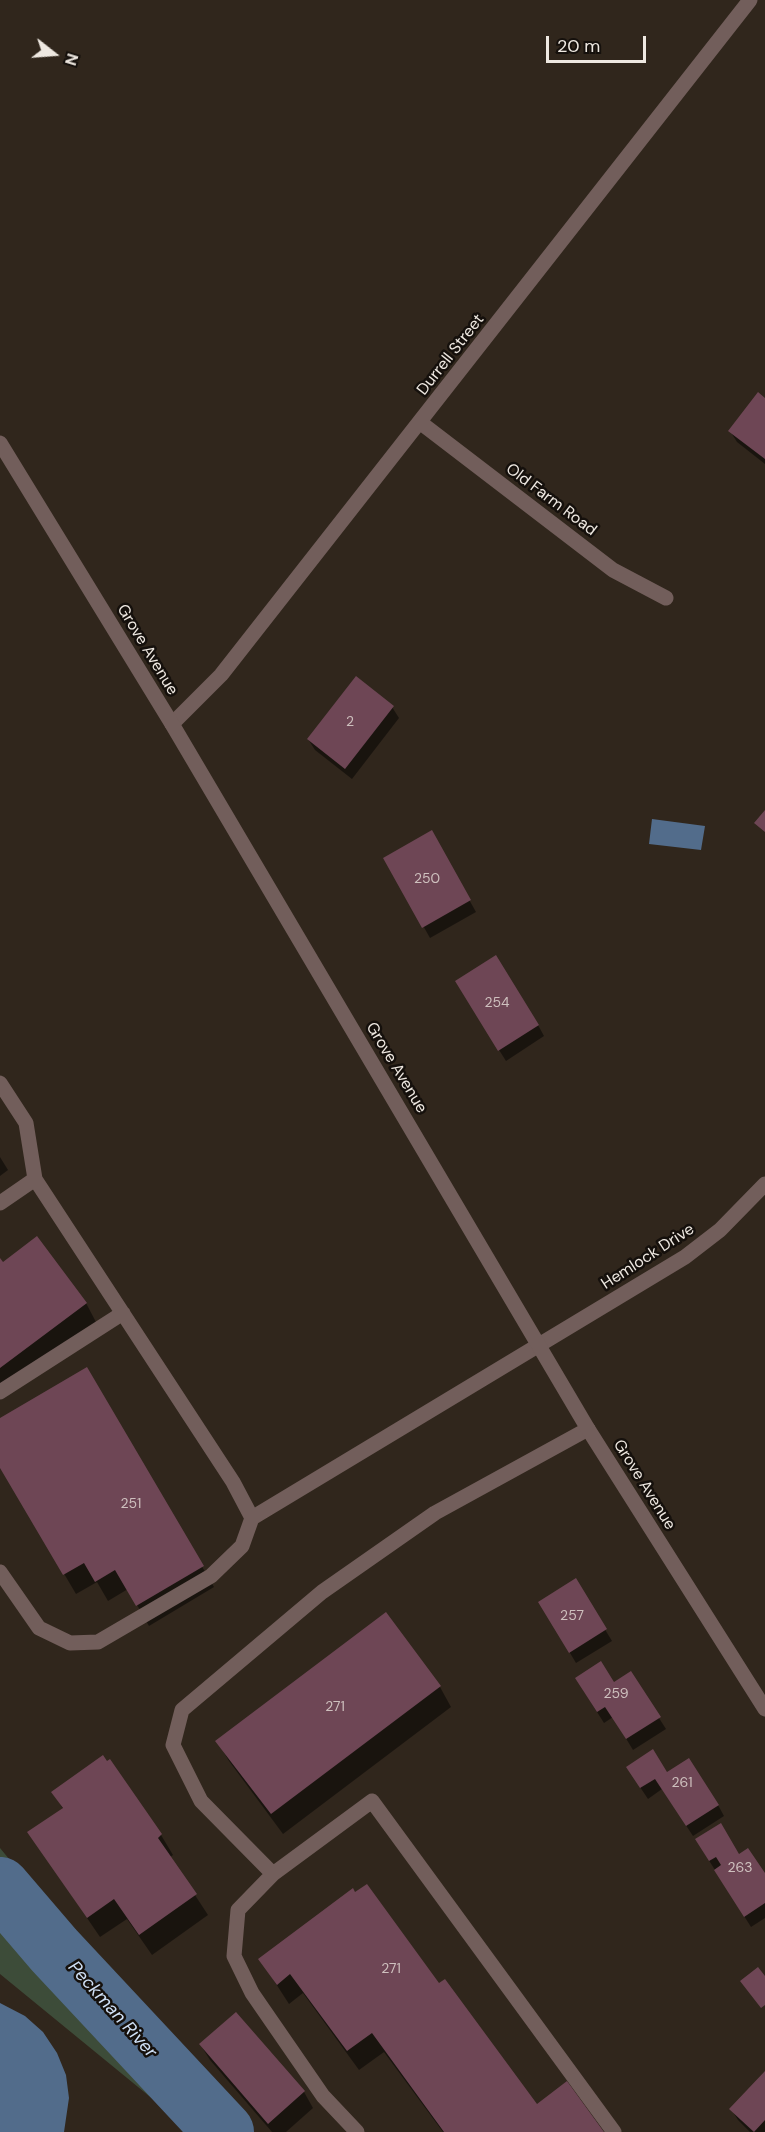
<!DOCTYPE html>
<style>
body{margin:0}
#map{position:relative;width:765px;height:2132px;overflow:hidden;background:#30261c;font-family:"DM Sans",sans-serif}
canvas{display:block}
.north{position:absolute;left:24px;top:24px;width:60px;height:60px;-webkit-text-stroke:4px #15100c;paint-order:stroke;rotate:107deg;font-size:16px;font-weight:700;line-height:24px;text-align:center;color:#eee8e1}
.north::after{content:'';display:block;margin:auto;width:21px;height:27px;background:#eee8e1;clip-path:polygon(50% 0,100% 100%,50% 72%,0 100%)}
.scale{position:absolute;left:546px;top:36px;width:100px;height:27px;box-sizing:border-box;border:3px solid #eee8e1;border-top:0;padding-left:8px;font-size:18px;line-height:21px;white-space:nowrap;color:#eee8e1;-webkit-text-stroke:4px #15100c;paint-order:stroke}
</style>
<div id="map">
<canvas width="765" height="2132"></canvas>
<div class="north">N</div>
<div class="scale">20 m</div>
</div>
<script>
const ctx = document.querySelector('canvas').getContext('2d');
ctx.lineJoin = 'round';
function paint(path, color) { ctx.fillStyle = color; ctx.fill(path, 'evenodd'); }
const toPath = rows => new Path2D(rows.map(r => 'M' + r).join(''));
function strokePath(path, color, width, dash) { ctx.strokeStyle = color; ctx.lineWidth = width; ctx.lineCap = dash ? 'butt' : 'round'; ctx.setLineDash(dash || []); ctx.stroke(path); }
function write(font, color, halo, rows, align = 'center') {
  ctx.font = font + ' "DM Sans",sans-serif'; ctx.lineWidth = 5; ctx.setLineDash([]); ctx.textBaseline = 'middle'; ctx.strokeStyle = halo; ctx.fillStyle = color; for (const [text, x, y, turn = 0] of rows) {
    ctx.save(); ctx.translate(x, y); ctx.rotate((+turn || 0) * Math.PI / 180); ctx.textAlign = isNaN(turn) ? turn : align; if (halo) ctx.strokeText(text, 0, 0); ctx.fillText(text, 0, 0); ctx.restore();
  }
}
paint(toPath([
 [0,1848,67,1929,253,2132,193,2132,0,1974]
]), '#3d4c39');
paint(toPath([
 [652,819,705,826,701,850,649,844],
 [0,2003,25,2016,43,2032,57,2053,66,2075,69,2098,64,2132,0,2132]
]), '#526c8b');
paint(toPath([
 [765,400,765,464,737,442,730,431],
 [392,707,399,718,352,779,315,750,308,739],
 [431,832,476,912,430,938,385,858],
 [463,993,538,1025,544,1036,506,1061],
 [0,1157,8,1170,0,1176],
 [0,1260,3,1264,86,1303,97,1324,0,1397],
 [86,1369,214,1587,149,1626,128,1589,108,1601,97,1582,76,1594,0,1465,0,1420],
 [575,1580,612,1641,576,1663,540,1603],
 [440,1687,451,1707,283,1834,229,1761,217,1741],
 [583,1690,659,1718,666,1729,633,1750,613,1717,604,1723],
 [109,1761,161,1835,173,1855,170,1857,208,1915,152,1955,127,1919,100,1937,29,1833,63,1809,53,1792],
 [667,1774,718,1805,724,1816,693,1836,662,1789,648,1799,634,1778],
 [703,1851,738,1857,765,1876,765,1918,751,1927],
 [355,1894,439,1985,537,2106,602,2132,443,2132,384,2052,359,2070,303,1993,289,2004,260,1959],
 [200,2044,304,2092,313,2108,286,2132,272,2132,210,2060],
 [765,2073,765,2132,750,2132,738,2120,731,2109]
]), '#0007');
strokePath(toPath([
 [0,1887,54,1950,224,2132]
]), '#526c8b', 60);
paint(toPath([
 [758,392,765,398,765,459,728,431],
 [356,676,394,706,345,769,307,739],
 [765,810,765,832,754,823],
 [432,830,471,900,422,928,383,858],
 [496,955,539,1025,498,1051,455,981],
 [37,1236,87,1303,0,1368,0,1258,3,1262],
 [87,1367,204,1566,136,1606,115,1570,95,1582,84,1563,63,1575,0,1468,0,1418],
 [576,1578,607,1629,569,1653,538,1602],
 [386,1612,441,1686,271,1814,215,1741],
 [601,1661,614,1682,631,1671,661,1717,626,1739,605,1707,597,1712,575,1678],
 [653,1749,667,1772,689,1758,719,1805,686,1826,655,1779,640,1788,626,1767],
 [103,1755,107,1761,110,1759,162,1834,158,1838,197,1894,139,1935,114,1899,87,1918,27,1832,63,1808,51,1792],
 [721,1823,739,1854,748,1848,765,1873,765,1903,744,1917,714,1870,721,1865,716,1857,709,1861,695,1839],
 [367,1884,439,1983,445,1979,537,2104,567,2081,604,2132,444,2132,372,2033,347,2051,290,1974,277,1985,258,1959,353,1888,355,1892],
 [758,1967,765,1976,765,2005,761,2008,740,1981],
 [236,2012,305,2091,268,2124,199,2044],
 [765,2071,765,2120,754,2132,729,2109]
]), '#6e4655');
strokePath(toPath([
 [0,1083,26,1123,35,1179],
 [0,1203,35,1179,233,1482,252,1518,539,1345],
 [0,1392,123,1313],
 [588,1429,435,1513,322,1592,182,1710,173,1745,201,1801,273,1874,372,1801,614,2132],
 [0,1572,39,1628,70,1643,98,1642,211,1576,242,1546,252,1518],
 [273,1874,238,1910,234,1956,252,1993,323,2096,357,2132]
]), '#725e5b', 15);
strokePath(toPath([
 [421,423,613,570,666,598],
 [172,724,221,675,750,0],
 [539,1345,685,1257,720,1230,765,1184]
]), '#725e5b', 15);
strokePath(toPath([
 [0,443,172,724,588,1429,765,1709]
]), '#725e5b', 15);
write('14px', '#cec0be', null, [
 ["2",350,722],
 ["250",427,879],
 ["254",497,1003],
 ["251",131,1504],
 ["257",572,1616],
 ["259",616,1694],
 ["271",335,1707],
 ["261",682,1783],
 ["263",740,1868],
 ["271",391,1969]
]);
write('16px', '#eee8e1', '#15100c', [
 ["Durrell Street",451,355,-52],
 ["Old Farm Road",551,500,37],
 ["Grove Avenue",147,650,59],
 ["Grove Avenue",396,1068,59],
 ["Hemlock Drive",648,1257,-33],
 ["Grove Avenue",644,1485,58]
]);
write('italic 18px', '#d0e1f7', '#15100c', [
 ["Peckman River",112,2010,48]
]);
</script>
